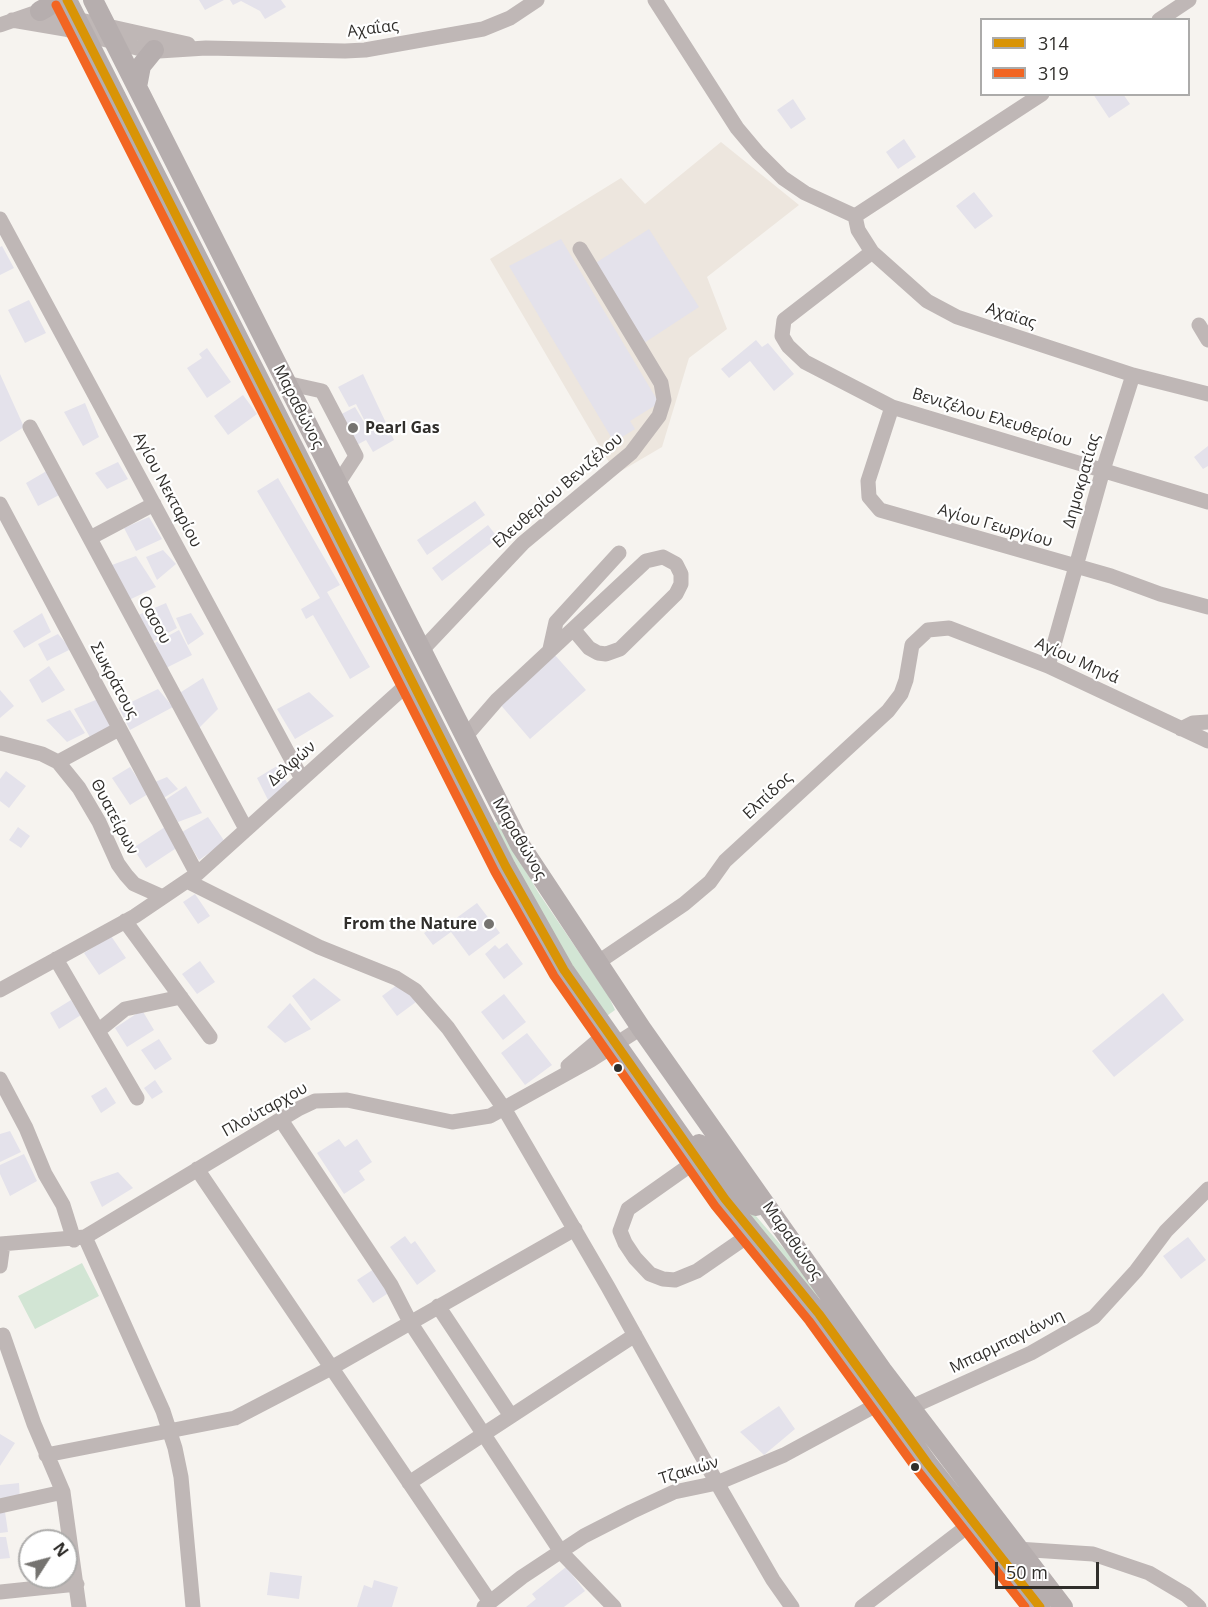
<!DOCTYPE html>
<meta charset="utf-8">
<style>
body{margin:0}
#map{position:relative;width:1208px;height:1607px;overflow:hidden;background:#f6f3ef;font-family:"Open Sans",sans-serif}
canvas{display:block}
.legend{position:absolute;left:980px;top:18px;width:210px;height:78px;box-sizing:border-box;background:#fff;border:2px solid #acabaa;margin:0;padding:8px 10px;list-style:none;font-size:18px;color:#302e2b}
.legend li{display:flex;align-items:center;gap:12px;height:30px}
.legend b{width:30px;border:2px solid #acabaa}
.north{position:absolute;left:18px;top:1529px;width:60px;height:60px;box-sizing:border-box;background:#fff;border:2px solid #acabaa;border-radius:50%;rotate:54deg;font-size:16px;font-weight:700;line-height:24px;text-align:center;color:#302e2b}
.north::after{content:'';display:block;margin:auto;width:21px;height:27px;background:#757370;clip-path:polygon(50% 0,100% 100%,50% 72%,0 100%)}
.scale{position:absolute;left:995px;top:1562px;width:104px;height:27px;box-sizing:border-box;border:3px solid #302e2b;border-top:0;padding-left:8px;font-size:18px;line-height:21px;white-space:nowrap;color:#302e2b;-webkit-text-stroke:4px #fff;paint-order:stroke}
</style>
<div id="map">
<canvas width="1208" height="1607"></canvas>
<ul class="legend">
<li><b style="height:8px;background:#d99406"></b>314</li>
<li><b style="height:8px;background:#f26522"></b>319</li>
</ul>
<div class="north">N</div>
<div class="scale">50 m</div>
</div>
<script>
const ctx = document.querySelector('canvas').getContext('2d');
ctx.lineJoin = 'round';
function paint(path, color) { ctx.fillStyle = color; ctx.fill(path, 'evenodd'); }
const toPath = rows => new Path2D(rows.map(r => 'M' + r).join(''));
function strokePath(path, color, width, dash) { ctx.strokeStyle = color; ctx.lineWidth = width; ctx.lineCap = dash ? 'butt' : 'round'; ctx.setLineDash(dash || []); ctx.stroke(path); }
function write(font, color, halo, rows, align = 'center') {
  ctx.font = font + ' "Open Sans",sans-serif'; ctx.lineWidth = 4.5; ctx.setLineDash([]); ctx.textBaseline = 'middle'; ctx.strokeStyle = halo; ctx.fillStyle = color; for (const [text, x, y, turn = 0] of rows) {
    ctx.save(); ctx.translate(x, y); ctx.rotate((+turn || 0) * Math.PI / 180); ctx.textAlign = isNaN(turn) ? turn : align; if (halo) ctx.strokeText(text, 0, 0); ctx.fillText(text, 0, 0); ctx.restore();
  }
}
paint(toPath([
 [721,142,799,205,707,277,727,329,689,358,662,447,616,474,490,259,621,178,645,204]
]), '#ede6de');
paint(toPath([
 [497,822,538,892,608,995,615,1010,608,1015,606,1016,578,976,542,916,494,823],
 [719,1173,792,1258,819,1297,816,1299,716,1176],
 [82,1263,99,1296,35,1329,18,1296]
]), '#d2e5d4');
paint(toPath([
 [199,0,224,0,205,10],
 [230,0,281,0,286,7,265,19,260,11,241,1,233,5],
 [1093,94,1123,94,1130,104,1109,118],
 [793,99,806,119,791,129,777,110],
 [904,139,916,157,898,169,886,152],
 [974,192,993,216,975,229,956,206],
 [649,229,699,307,644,343,594,264],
 [561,239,659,403,630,421,635,429,614,442,509,266],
 [2,246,14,268,0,275,0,247],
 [29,300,46,333,25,343,8,310],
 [756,340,762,347,768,343,794,374,774,391,750,361,729,378,721,369],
 [207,348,231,382,207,398,187,368,202,358,199,354],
 [0,374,24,427,0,442],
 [363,374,394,440,373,452,366,440,351,448,334,418,355,407,373,437,356,404,349,407,338,387],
 [243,395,257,414,228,435,214,416],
 [85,403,99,437,83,446,64,412],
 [1208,446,1208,466,1203,469,1194,457],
 [118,462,128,479,107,489,95,473],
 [50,469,63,493,38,506,26,483],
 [278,478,340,585,327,592,370,667,350,679,313,615,306,619,301,609,320,598,257,491],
 [475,501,485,515,427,555,417,540],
 [149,517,162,539,136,551,124,528],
 [488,525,498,538,442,581,432,568],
 [163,550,176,564,157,580,146,557],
 [136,556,156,587,129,600,112,565],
 [166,603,177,628,152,642,136,616],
 [42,613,51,632,24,648,13,631],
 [191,613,204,634,188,645,176,618],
 [179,630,192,655,166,668,155,643],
 [58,634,71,649,47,661,38,644],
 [554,654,586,690,530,739,499,703],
 [49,666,65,690,42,703,29,680],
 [203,678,218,709,199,728,178,694],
 [158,689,173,707,130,730,119,708],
 [0,690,14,706,0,718],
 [309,692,334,716,295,739,277,709],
 [98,699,113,725,91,739,74,709],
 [70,710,85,733,67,742,46,720],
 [277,766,288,784,269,802,257,778],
 [130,767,148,794,130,805,112,778],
 [6,771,26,786,9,808,0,801,0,779],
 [167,777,178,789,162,799,155,782],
 [186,786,202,813,178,822,165,800],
 [208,817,225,842,199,860,182,832],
 [18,827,30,836,21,848,9,840],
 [165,827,178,847,146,868,133,848],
 [195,894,210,916,198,924,183,902],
 [477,903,500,933,469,956,451,932,433,945,424,933,440,922,444,927],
 [111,936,126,958,99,975,84,953],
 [507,943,523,964,504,979,485,954,495,945,499,949],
 [200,961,215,982,197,994,182,974],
 [314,978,341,1000,311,1021,292,996],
 [401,982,416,1002,397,1016,382,996],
 [1163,993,1184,1020,1114,1077,1092,1051],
 [504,994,526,1022,503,1040,481,1012],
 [71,1000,81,1015,59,1029,50,1013],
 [290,1003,311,1029,285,1043,267,1027],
 [142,1010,154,1030,127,1047,115,1028],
 [527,1033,552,1065,525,1085,501,1053],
 [159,1039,172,1059,155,1070,141,1050],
 [155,1080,163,1092,152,1099,144,1088],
 [106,1087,116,1103,101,1113,91,1096],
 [10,1131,21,1152,0,1162,0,1134],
 [339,1139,345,1147,357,1139,372,1162,359,1171,365,1180,344,1194,317,1153],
 [24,1154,37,1181,10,1196,0,1174,0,1165],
 [118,1172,133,1188,102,1207,90,1182],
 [405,1236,411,1244,415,1241,436,1271,417,1285,390,1247],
 [1188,1237,1206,1260,1181,1279,1163,1256],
 [374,1269,390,1292,373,1303,357,1280],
 [779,1406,795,1429,764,1455,740,1432],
 [0,1434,15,1443,0,1466],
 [19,1483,20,1500,0,1503,0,1485],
 [5,1512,8,1532,0,1533,0,1513],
 [0,1537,6,1537,10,1558,0,1559],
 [566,1567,585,1591,564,1607,526,1607,536,1599,532,1594],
 [270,1572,302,1576,299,1599,267,1595],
 [374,1580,398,1587,392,1607,357,1607,364,1585,372,1588]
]), '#e4e2eb');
strokePath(toPath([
 [655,0,737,128,758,153,783,178,805,193,855,216,858,230,872,252,927,301,957,317,1133,375,1208,394],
 [12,20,65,29,137,48,159,51,206,48,345,51,365,50,483,29,510,18,537,0],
 [1159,20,1189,0],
 [0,25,40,11,188,44],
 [855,216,1042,94],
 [0,219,302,779],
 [872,252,784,320,782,336,788,346,805,362,892,407,1208,502],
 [1199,325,1208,340],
 [286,383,322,391,356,456,337,485],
 [892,407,868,481,869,497,880,510,1111,576,1160,594,1208,607],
 [30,427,246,829],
 [0,504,197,874],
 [90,538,154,504],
 [550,649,556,622,619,553],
 [420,652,523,543,631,453,659,416,664,400,661,383,580,249],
 [1048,666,1103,470,1133,375],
 [1181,729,1193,723,1208,722],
 [464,738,497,700,646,561,663,557,676,564,681,574,681,584,676,594,620,649,606,654,598,653,589,648,573,629],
 [0,743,42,754,58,762,79,788,99,822,118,864,126,875,134,884,163,897],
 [58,762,119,729],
 [187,881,319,947,396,978,415,990,448,1028,505,1110,608,1287,717,1483,773,1580,792,1607],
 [125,921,210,1037],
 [56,959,137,1098],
 [597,963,684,904,710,882,725,861,888,711,901,694,906,680,912,645,928,630,949,628,1048,666,1208,741],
 [0,990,135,916,197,874,411,681],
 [98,1031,125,1009,181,997],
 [568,1066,607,1033],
 [0,1079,26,1128,45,1174,63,1205,74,1240],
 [281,1120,391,1285,410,1322,561,1552,614,1607],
 [696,1161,628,1209,620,1231,625,1243,635,1258,650,1274,663,1279,675,1280,697,1271,752,1233],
 [197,1169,490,1602],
 [85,1237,163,1411,175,1448,181,1477,193,1607],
 [0,1244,85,1237,298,1109,315,1101,347,1100,452,1122,490,1116,591,1060,641,1028],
 [0,1266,3,1244],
 [438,1306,511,1416],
 [3,1335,34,1424,63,1492,79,1607],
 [909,1408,1031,1353,1094,1317,1136,1271,1166,1231,1208,1189],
 [46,1455,235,1418,331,1368,575,1229],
 [409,1483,635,1335],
 [0,1506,63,1492],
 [1017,1549,1093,1554,1149,1573,1186,1595,1199,1607],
 [0,1592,77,1584],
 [484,1607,522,1577,584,1536,631,1512,674,1492,717,1483,784,1455,882,1402],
 [862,1607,973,1522]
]), '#bfb7b6', 15);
strokePath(toPath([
 [67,0,506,867,564,970,725,1199,819,1314,928,1464,1040,1607],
 [93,0,520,845,641,1028,882,1370,1063,1607],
 [40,11,47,7,50,0],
 [137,87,141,66,154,50],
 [699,1144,756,1206]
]), '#b6aeae', 20);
strokePath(toPath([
 [67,0,506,867,564,970,725,1199,819,1314,928,1464,1040,1607]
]), '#d99406', 9);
strokePath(toPath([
 [56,5,495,872,554,976,715,1206,809,1321,918,1471,1025,1607]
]), '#f26522', 9);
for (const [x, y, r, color] of [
 [353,428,6,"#757370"],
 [489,924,6,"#757370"],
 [618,1068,5,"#302e2b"],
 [915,1467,5,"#302e2b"]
]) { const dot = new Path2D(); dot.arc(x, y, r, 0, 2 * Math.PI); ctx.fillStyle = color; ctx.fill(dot); strokePath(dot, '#fff', 2); }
write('16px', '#302e2b', '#fff', [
 ["Αχαΐας",373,29,-7],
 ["Αχαϊας",1011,316,18],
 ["Μαραθώνος",298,407,63],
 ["Βενιζέλου Ελευθερίου",992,418,17],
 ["Δημοκρατίας",1082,481,-74],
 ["Αγίου Νεκταρίου",167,490,62],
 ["Ελευθερίου Βενιζέλου",558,491,-41],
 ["Αγίου Γεωργίου",995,526,16],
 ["Οασου",154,620,62],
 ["Αγίου Μηνά",1077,661,24],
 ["Σωκράτους",114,681,62],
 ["Δελφών",292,764,-42],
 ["Ελπίδος",768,796,-43],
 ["Θυατείρων",114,817,62],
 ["Μαραθώνος",519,839,60],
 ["Πλούταρχου",265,1110,-29],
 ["Μαραθώνος",792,1241,55],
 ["Μπαρμπαγιάννη",1007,1342,-26],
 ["Τζακιών",689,1471,-17]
]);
write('bold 16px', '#302e2b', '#fff', [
 ["Pearl Gas",365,428],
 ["From the Nature",477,924,"right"]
], 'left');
</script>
